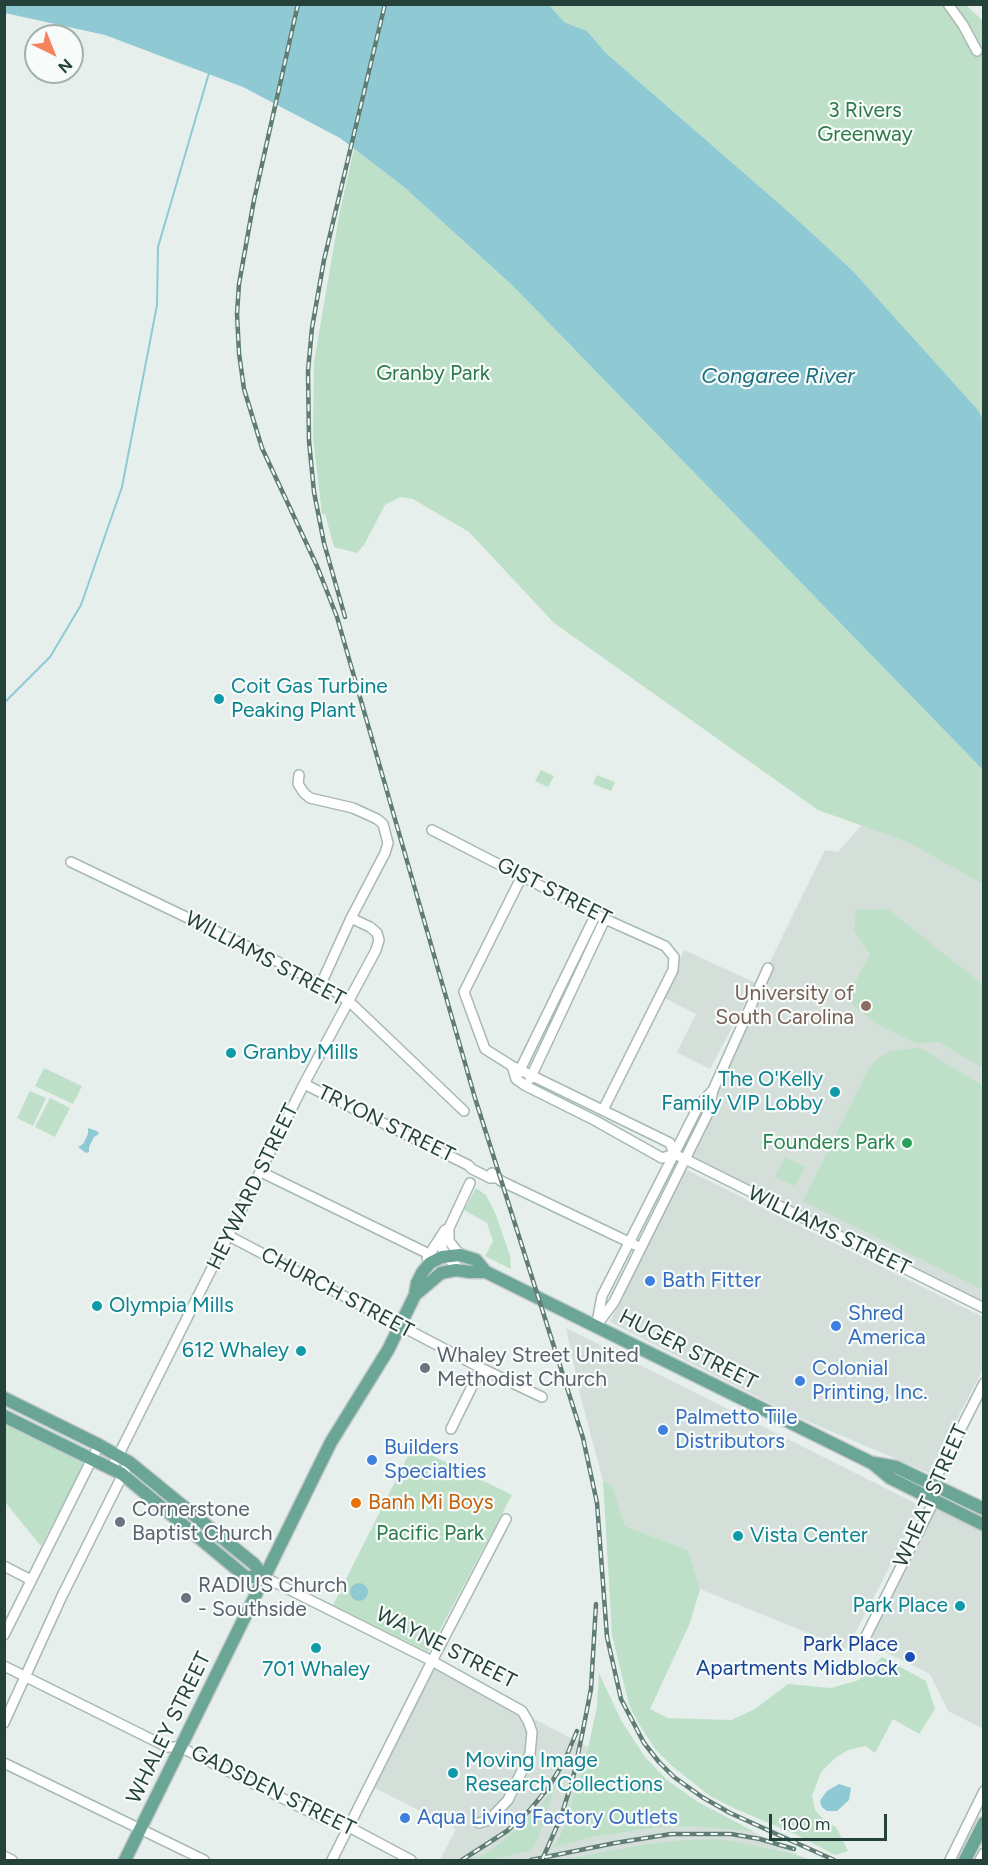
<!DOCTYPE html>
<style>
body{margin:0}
#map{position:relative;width:988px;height:1865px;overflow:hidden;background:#e6efeb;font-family:Figtree,sans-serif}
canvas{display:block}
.frame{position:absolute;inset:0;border:6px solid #24423a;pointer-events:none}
.north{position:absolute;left:24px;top:24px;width:60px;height:60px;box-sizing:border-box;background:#f7fbf9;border:2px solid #a3b1ad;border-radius:50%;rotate:137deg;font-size:16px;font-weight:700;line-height:24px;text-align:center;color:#24423a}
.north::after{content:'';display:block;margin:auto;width:21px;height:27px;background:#f4845f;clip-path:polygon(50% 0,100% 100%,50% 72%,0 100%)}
.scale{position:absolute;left:769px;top:1814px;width:118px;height:27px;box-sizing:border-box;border:3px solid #24423a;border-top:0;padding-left:8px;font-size:18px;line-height:21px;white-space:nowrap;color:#24423a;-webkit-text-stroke:4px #f7fbf9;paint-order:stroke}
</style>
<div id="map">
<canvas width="988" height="1865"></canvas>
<div class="frame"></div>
<div class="north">N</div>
<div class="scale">100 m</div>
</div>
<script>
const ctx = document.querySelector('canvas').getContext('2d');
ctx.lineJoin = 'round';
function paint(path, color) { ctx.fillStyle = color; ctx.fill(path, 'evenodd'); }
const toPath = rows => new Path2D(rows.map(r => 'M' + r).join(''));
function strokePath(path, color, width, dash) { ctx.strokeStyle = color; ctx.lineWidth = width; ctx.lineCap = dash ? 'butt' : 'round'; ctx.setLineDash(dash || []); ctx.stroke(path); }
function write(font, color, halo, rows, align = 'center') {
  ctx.font = font + ' Figtree,sans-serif'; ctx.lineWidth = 4.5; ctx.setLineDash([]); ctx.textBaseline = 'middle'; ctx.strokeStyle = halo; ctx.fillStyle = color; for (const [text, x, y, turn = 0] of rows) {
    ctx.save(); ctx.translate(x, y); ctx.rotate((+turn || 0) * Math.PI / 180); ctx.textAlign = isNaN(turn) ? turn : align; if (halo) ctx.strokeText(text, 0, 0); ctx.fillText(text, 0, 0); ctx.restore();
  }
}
paint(toPath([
 [898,783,983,857,983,1307,674,1156,825,850,838,852],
 [684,950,756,983,710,1069,677,1052,696,1014,663,997],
 [685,1169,983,1317,983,1369,929,1473,793,1415,610,1322,645,1247],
 [566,1328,921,1506,847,1649,700,1589,688,1550,625,1526,612,1485,603,1481,581,1398],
 [938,1502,983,1524,983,1729,948,1711,930,1674,867,1643],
 [429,1665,808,1860,440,1860,456,1829,367,1784]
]), '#d4dfda');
paint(toPath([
 [548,5,966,5,984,22,983,420,978,410,852,270,791,214,606,53,587,31,564,22],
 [354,149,404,187,512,285,983,770,983,884,908,842,818,810,554,623,469,532,413,499,400,497,385,505,364,545,357,553,334,547,325,514,322,514,313,438,314,362,339,216],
 [541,770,554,776,548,787,535,781],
 [597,775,615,782,611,791,593,784],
 [856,909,888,909,983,985,983,1068,939,1042,917,1044,875,1023,846,999,870,954,854,931],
 [913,1048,921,1048,983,1086,983,1290,803,1201,868,1070,876,1060,888,1052],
 [44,1068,82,1086,73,1104,35,1086],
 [30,1091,46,1098,33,1126,17,1118],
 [50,1098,70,1108,55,1137,35,1127],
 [785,1157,805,1167,795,1186,775,1177],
 [476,1188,486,1195,496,1215,510,1256,511,1269,485,1256,493,1241,487,1223,464,1210],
 [4,1420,84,1460,85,1462,41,1546,5,1502],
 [413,1446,512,1495,428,1652,333,1605],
 [603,1481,612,1485,625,1526,688,1550,700,1589,690,1623,650,1709,668,1718,731,1720,755,1709,788,1684,831,1688,859,1680,882,1657,926,1681,935,1709,919,1734,893,1719,875,1753,866,1746,848,1750,834,1759,821,1772,812,1796,815,1810,825,1821,836,1827,848,1851,835,1855,797,1835,738,1810,710,1796,672,1766,656,1750,640,1726,629,1705,612,1635],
 [599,1673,621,1720,645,1757,667,1780,698,1802,753,1831,690,1826,652,1828,593,1837,554,1847,564,1828,589,1744,597,1707],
 [557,1782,538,1839,531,1851,487,1860,473,1860,489,1852,519,1827,545,1800],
 [720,1839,785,1852,811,1860,564,1860,602,1852,649,1844,685,1840]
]), '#bfe0c8');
paint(toPath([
 [5,4,548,4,564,22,587,31,606,53,791,214,852,270,978,410,983,420,983,770,512,285,404,187,340,138,243,87,105,35,5,13],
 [88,1128,97,1131,99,1134,94,1137,89,1147,89,1152,86,1153,78,1147,83,1144,88,1134],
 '350 1592a9 9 0 1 1 18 0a9 9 0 1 1-18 0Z',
 [839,1784,851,1788,849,1800,837,1811,827,1811,822,1807,820,1802,821,1799,827,1791]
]), '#8ec9d4');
strokePath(toPath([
 [4,703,50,657,81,605,122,487,157,305,158,247,209,73]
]), '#8ec9d4', 2);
const minor = toPath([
 [948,4,963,25,977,51],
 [299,775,298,784,304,793,310,798,353,808,377,819,383,824,388,843,385,853,351,918,321,984],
 [432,830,605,919,665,946,674,957,673,970,603,1110],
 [71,862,255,950,336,992,354,1006,464,1111],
 [522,876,464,992,485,1049,512,1066,670,1143,674,1154],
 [512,1066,516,1079,526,1086,596,1121,662,1158,674,1154,685,1159,984,1308],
 [518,1074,596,914],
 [530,1079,605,919],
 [304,1084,468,1165,472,1169,490,1178,496,1178],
 [261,1172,429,1254],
 [492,1173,501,1181,635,1245],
 [449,1228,449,1241,460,1255],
 [229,1236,481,1368,542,1397],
 [441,1236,442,1248,446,1256,460,1270],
 [427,1258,445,1230,449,1228,470,1183],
 [597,1322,602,1296,699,1105,713,1090],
 [596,1326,614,1302,709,1111,713,1090,768,968],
 [451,1429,481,1368],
 [112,1468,304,1084,376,950,379,940,377,933,370,927,351,918],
 [4,1566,31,1580],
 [264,1577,432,1661,522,1711,528,1721,532,1732,530,1754,508,1800,489,1820,479,1823],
 [4,1635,99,1445],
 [863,1642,934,1501,933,1484,984,1383],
 [4,1666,167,1747,180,1747,324,1819,349,1827,411,1860],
 [4,1723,62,1596,129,1462],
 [4,1763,204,1860],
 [4,1856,12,1860],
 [332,1860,432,1661,506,1519],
 [950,1860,984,1791],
 [980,1860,984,1853]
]);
const major = toPath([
 [415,1295,441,1273,456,1270,470,1272,486,1272],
 [4,1398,99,1445,129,1462,254,1564,264,1577],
 [4,1416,122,1474,246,1577,264,1577],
 [874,1463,896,1467,984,1509],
 [125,1860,331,1442,388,1350,415,1295,417,1283,422,1273,430,1263,442,1257,460,1255,476,1260,486,1272,872,1463,890,1478,984,1525],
 [965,1860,984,1823]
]);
strokePath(minor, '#a8b8b2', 12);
strokePath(major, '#c2cac8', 15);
strokePath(minor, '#fff', 9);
strokePath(major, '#6aa596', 12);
const rail = toPath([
 [298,4,254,200,239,284,237,314,239,353,244,389,262,448,317,566,337,617,475,1098,583,1438,597,1503,607,1637,621,1699,644,1743,659,1762,674,1777,702,1797,730,1813,834,1860],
 [345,617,324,543,314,492,309,441,308,371,312,328,324,260,385,4],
 [462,1860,507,1831,529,1811,548,1788,564,1762,577,1731],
 [531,1860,615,1843,671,1834,731,1834,760,1839,794,1849],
 [542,1860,561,1817,573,1778,583,1730,591,1689,596,1604]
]);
strokePath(rail, '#5f7d75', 4.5);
strokePath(rail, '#f7fbf9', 2, [7]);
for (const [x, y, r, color] of [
 [219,699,6,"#0f9aa8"],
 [866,1006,6,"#8d6e63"],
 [231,1053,6,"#0f9aa8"],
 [835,1092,6,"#0f9aa8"],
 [907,1143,6,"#2e9e5b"],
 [650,1281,6,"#3f7fe0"],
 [97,1306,6,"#0f9aa8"],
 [836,1326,6,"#3f7fe0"],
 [301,1351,6,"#0f9aa8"],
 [425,1368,6,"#6b7280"],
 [800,1381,6,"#3f7fe0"],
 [663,1430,6,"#3f7fe0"],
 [372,1460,6,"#3f7fe0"],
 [356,1503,6,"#e8710a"],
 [120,1522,6,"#6b7280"],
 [738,1536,6,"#0f9aa8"],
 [186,1598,6,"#6b7280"],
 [960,1606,6,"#0f9aa8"],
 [316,1648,6,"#0f9aa8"],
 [910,1657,6,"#1a4fb4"],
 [453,1773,6,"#0f9aa8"],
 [405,1818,6,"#3f7fe0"]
]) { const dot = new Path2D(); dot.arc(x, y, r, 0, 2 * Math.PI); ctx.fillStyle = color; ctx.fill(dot); strokePath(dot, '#f7fbf9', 2); }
write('21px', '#2d7a4b', '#f7fbf9', [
 ["3 Rivers",865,111],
 ["Greenway",865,135],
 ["Granby Park",433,374],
 ["Pacific Park",430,1534]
]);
write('21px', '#0d838f', '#f7fbf9', [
 ["Coit Gas Turbine",231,687],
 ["Peaking Plant",231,711],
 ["Granby Mills",243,1053],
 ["The O'Kelly",823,1080,"right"],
 ["Family VIP Lobby",823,1104,"right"],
 ["Olympia Mills",109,1306],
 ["612 Whaley",289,1351,"right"],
 ["Vista Center",750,1536],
 ["Park Place",948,1606,"right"],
 ["701 Whaley",316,1670,"center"],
 ["Moving Image",465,1761],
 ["Research Collections",465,1785]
], 'left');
write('21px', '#24423a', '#f7fbf9', [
 ["GIST STREET",554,892,27],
 ["WILLIAMS STREET",265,959,28],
 ["TRYON STREET",386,1124,26],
 ["HEYWARD STREET",253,1187,-64],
 ["WILLIAMS STREET",829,1231,26],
 ["CHURCH STREET",337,1293,28],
 ["HUGER STREET",688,1350,27],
 ["WHEAT STREET",931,1496,-66],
 ["WAYNE STREET",446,1648,27],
 ["WHALEY STREET",169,1728,-64],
 ["GADSDEN STREET",273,1791,26]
]);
write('21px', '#785e54', '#f7fbf9', [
 ["University of",854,994],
 ["South Carolina",854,1018]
], 'right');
write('21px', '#27864d', '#f7fbf9', [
 ["Founders Park",895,1143]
], 'right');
write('21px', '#366cbe', '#f7fbf9', [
 ["Bath Fitter",662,1281],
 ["Shred",848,1314],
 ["America",848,1338],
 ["Colonial",812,1369],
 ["Printing, Inc.",812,1393],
 ["Palmetto Tile",675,1418],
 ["Distributors",675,1442],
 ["Builders",384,1448],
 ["Specialties",384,1472],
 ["Aqua Living Factory Outlets",417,1818]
], 'left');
write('21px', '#5b616d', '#f7fbf9', [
 ["Whaley Street United",437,1356],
 ["Methodist Church",437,1380],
 ["Cornerstone",132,1510],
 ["Baptist Church",132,1534],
 ["RADIUS Church",198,1586],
 ["- Southside",198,1610]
], 'left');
write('21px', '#c56008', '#f7fbf9', [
 ["Banh Mi Boys",368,1503]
], 'left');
write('21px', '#164399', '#f7fbf9', [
 ["Park Place",898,1645],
 ["Apartments Midblock",898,1669]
], 'right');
write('italic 22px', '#1c6f80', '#f7fbf9', [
 ["Congaree River",778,377]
]);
</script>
